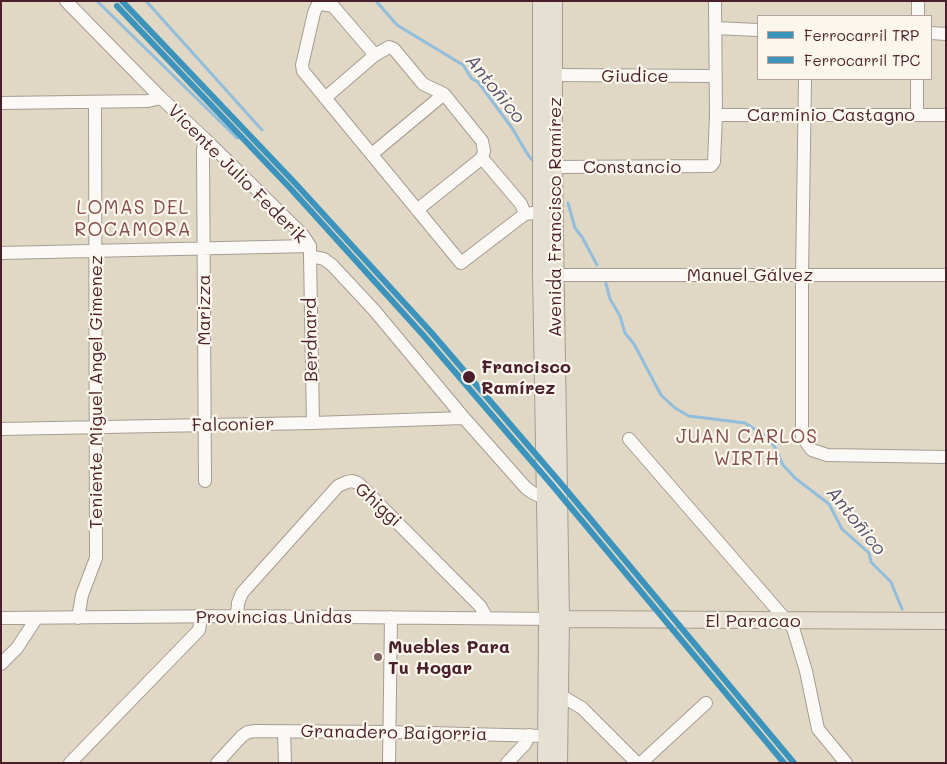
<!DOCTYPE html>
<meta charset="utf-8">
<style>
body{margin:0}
#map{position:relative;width:947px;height:764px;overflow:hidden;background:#e0d8c5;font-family:Mali,sans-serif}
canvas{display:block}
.frame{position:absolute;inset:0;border:2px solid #4a1f2b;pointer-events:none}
.legend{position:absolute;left:757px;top:15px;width:175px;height:65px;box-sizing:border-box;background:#fbf7ec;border:1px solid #b4a19f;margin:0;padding:6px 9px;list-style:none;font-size:15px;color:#4a1f2b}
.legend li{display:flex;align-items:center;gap:10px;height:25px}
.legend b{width:25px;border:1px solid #b4a19f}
</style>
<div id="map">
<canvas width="947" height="764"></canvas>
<div class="frame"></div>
<ul class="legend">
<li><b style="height:6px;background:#3c94bc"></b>Ferrocarril TRP</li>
<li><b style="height:6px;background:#3c94bc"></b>Ferrocarril TPC</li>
</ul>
</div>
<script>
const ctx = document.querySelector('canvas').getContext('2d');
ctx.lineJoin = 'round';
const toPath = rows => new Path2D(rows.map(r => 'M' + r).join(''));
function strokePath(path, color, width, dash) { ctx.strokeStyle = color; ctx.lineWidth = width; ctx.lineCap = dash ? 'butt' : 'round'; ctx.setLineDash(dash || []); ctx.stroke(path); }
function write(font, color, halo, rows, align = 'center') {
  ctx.font = font + ' Mali,sans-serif'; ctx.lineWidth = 4.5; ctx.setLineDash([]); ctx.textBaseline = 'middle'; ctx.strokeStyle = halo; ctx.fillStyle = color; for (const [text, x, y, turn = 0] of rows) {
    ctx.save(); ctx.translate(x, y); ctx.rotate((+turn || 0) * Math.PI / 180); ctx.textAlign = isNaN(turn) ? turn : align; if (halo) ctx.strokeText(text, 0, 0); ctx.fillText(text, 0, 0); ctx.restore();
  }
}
strokePath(toPath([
 [97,1,237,138,242,136],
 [146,1,262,130],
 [376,1,397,25,463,65,472,79,478,82,512,128,528,155,535,163],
 [568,203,575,228,582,237,597,265],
 [605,280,610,299,620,316,625,333,634,344,661,395,675,408,689,416,745,423,764,435,775,447,783,465,795,478,829,504,842,529,869,553,871,562,891,582,902,609]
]), '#92bddb', 3);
const minor = toPath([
 [66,1,161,98,205,139,302,234,310,246,310,256,324,259,332,265,374,310,464,418,526,488,533,493,544,498],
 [918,16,918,1],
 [715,28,758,30],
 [931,33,946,34],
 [375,55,333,6,321,4,317,6,314,13,302,65,303,71,461,263,525,214,542,212],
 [555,75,715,76],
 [805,79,802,275,802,437,812,450,827,455,946,457],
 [325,98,375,55,389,47,394,49,423,84,444,94,482,141,484,151,482,158,521,204,525,214],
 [1,103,148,101,161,98],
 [716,115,946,115],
 [917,115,917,79],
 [372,154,444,94],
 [554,167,711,166,714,162,716,115,715,1],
 [417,210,482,158],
 [1,253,310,246],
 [310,256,313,423],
 [555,275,946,275],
 [1,429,313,423,464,418],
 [629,439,793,628,806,671,818,729,846,763],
 [205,481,203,150,205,139],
 [237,616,238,603,242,593,338,486,347,482,352,481,358,483,480,606,487,618],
 [1,618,237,616,556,619],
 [78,618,82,595,96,558,95,102],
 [1,664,17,648,36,619],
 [560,695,582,708,637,763],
 [284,731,285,763],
 [70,763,199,630,201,617],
 [217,763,242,736,248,732,256,731,389,732,546,736],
 [389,763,391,617],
 [507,763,525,744,529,735],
 [641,763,706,703]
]);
const major = toPath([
 [541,1,541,272,547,618,546,763],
 [554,1,554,169,561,619,559,763],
 [561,619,946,621]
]);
strokePath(minor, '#a69c92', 14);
strokePath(major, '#a69c92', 18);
strokePath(minor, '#faf9f6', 12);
strokePath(major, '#e6e0d3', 16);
strokePath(toPath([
 [122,1,295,183,430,331,558,480,794,763]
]), '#3c94bc', 6);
strokePath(toPath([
 [117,6,290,188,424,336,552,485,784,763]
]), '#3c94bc', 6);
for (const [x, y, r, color] of [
 [469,377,7,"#4a1f2b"],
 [378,657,5,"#7e6061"]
]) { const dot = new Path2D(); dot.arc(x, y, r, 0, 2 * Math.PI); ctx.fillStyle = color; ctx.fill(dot); strokePath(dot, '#fbf7ec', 2); }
write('18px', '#4a1f2b', '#fbf7ec', [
 ["Giudice",635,76],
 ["Carminio Castagno",831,115],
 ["Constancio",632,167],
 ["Vicente Julio Federik",237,174,45],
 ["Avenida Francisco Ramírez",555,217,-90],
 ["Manuel Gálvez",750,275],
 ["Marizza",204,310,-90],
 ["Berdnard",311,340,-91],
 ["Teniente Miguel Angel Gimenez",96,392,-90],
 ["Falconier",233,425,-1],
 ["Ghiggi",378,505,42],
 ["Provincias Unidas",274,617],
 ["El Paracao",753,621],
 ["Granadero Baigorria",394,733,1]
]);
write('bold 18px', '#4a1f2b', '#fbf7ec', [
 ["Francisco",481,367],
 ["Ramírez",481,388]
], 'left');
write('bold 18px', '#4a1f2b', '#fbf7ec', [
 ["Muebles Para",388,647],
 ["Tu Hogar",388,668]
], 'left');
write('italic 19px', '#58526c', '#fbf7ec', [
 ["Antoñico",495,89,51],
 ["Antoñico",856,521,51]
]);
ctx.letterSpacing = '1px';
write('19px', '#844e4b', '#fbf7ec', [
 ["LOMAS DEL",133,208],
 ["ROCAMORA",133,230],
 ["JUAN CARLOS",747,437],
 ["WIRTH",747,459]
]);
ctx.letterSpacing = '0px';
</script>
